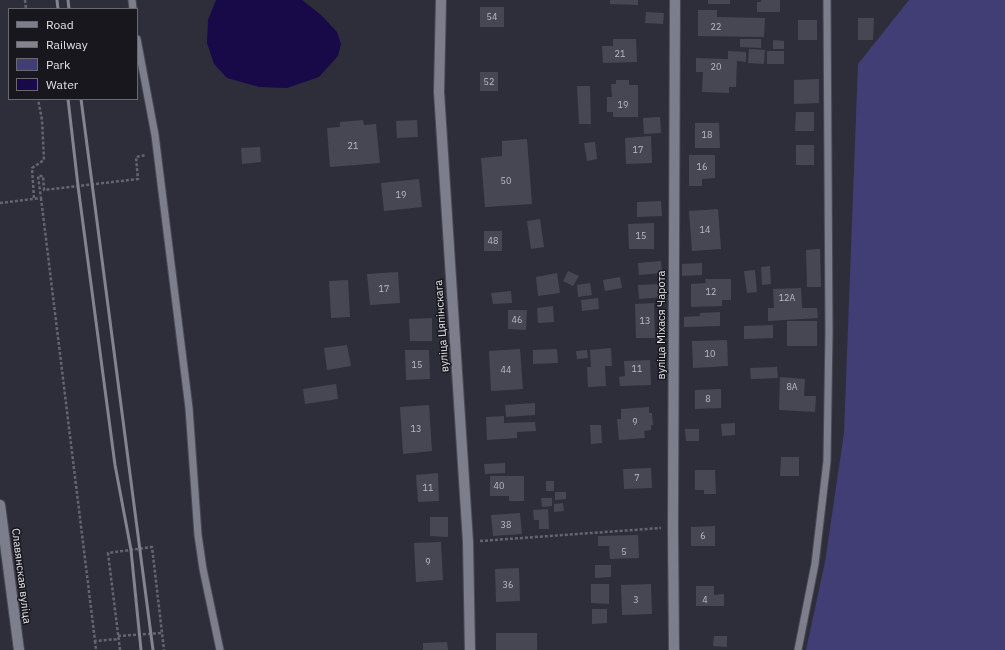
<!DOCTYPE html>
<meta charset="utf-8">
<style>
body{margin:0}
#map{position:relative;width:1005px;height:650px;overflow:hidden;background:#2e2e3b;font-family:"IBM Plex Sans",sans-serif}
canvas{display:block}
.legend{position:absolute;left:8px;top:8px;width:130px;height:92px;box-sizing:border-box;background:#17171d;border:1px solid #69696f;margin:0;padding:5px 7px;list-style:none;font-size:12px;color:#e3e3eb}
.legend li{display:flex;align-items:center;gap:8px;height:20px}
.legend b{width:20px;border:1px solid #69696f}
</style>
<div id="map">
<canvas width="1005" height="650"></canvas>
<ul class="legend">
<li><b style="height:5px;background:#7d7e8c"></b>Road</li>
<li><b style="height:5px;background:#84848f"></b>Railway</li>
<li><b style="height:11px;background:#413e76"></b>Park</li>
<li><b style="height:11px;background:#180948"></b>Water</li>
</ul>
</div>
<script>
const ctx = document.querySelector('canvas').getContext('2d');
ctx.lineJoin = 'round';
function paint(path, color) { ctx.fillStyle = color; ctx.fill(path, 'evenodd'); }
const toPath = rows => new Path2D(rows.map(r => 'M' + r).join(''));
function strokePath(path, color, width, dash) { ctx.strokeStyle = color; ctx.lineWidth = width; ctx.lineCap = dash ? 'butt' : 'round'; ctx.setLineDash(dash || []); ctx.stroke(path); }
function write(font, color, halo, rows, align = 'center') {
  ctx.font = font + ' "IBM Plex Sans",sans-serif'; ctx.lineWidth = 3; ctx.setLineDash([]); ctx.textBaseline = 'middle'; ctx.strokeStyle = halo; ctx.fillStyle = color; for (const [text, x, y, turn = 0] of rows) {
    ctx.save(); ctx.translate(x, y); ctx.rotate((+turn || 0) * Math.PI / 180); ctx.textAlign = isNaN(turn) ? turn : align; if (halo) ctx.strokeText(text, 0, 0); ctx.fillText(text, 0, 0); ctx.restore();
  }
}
paint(toPath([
 [909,0,1005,0,1005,650,806,650,825,562,844,433,858,64]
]), '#413e76');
paint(toPath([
 [216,0,302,0,321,15,337,32,341,44,338,56,319,77,287,88,259,87,227,78,214,64,207,43,208,20]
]), '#180948');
paint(toPath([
 [610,0,638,0,638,5,610,4],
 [708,0,730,0,730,4,708,4],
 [761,0,780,0,780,12,757,12,757,2,761,2],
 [480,7,504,7,504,27,480,27],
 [698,10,717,10,717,17,765,18,764,37,698,36],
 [646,12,664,13,663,24,645,23],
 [858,18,874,18,873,40,858,40],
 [798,20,817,20,817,40,798,40],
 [613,39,636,39,637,62,603,63,602,46,613,46],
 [740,39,761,39,761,48,740,47],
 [773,40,784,41,784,49,773,49],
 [749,49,765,50,764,64,748,63],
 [728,51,746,52,746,62,737,61,736,87,729,87,729,93,702,92,703,72,696,72,696,58,728,59],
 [767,51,784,51,784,64,767,64],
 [480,72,498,72,498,91,480,91],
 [819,79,819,103,794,104,794,80],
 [616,80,629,80,629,85,638,85,638,117,613,117,613,112,607,112,607,97,612,97,611,84,616,84],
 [577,86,590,86,591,124,579,124],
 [796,112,814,112,814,131,795,131],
 [660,117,661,133,644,134,643,118],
 [363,120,364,125,376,124,380,163,330,167,327,128,340,127,340,122],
 [417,120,418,137,397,138,396,121],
 [695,123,719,123,720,148,695,148],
 [651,136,652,163,626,164,625,138],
 [527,139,532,204,485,207,481,158,502,156,502,141],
 [595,142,597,159,587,161,584,143],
 [796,145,814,145,814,165,796,165],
 [260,147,261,162,242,164,241,148],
 [689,155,715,155,715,178,702,179,702,186,689,186],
 [419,179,422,207,384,211,381,183],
 [661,201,662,216,637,217,637,202],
 [718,209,721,249,692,251,689,211],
 [540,219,544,247,531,249,527,221],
 [654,223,654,249,629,249,628,224],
 [484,231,502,231,502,251,484,251],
 [820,249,821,287,807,287,806,250],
 [661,261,662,273,639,275,638,263],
 [702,263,702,275,682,276,682,264],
 [770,266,771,284,762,285,761,267],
 [755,270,757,292,747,293,744,271],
 [568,271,579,276,573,286,563,281],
 [398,272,400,303,370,305,367,274],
 [557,273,560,293,538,296,536,277],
 [620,277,622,288,605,291,603,280],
 [705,279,731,279,731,300,722,300,722,306,691,307,691,284,706,283],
 [348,280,350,317,331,318,329,281],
 [590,283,592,295,578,297,577,285],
 [662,284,663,297,639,299,638,285],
 [801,288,802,308,817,308,818,318,768,321,768,308,774,308,773,289],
 [511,291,512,303,493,304,491,293],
 [598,298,599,309,582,311,581,300],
 [654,303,655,338,636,338,635,304],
 [553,306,554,322,538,323,537,308],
 [508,310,527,310,526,330,508,329],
 [720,312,720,326,684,327,684,317,700,316,700,313],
 [432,318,432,341,410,341,409,319],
 [787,321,817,321,817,346,787,346],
 [773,325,773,338,744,339,744,326],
 [727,340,728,366,693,368,692,341],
 [347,345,351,366,327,370,324,348],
 [611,348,612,366,605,366,606,386,588,387,587,367,591,367,590,350],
 [520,349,523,389,491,391,489,351],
 [557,349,558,363,533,364,533,350],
 [405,350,429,350,430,379,406,380],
 [587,350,588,358,577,359,576,351],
 [650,360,651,385,620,386,619,377,625,376,624,361],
 [777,367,778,378,751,379,750,368],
 [780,377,805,379,804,396,816,396,815,412,779,410],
 [336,384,338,399,305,404,303,389],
 [721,389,721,408,695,409,695,390],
 [535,403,535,415,506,417,505,405],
 [429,405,432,451,403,454,400,407],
 [649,407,649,413,652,413,653,425,651,425,651,430,644,431,645,438,619,440,617,419,621,419,621,409],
 [504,416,504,423,535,422,536,431,517,432,517,438,487,440,486,417],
 [735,423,735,435,722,436,721,424],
 [590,425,601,425,602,443,591,444],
 [685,429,699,429,699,441,686,441],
 [781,457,799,457,799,476,780,476],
 [505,463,505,473,485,474,484,464],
 [651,468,652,488,624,489,623,469],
 [695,470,715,470,716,494,704,494,704,490,695,490],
 [438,473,439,501,418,502,416,475],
 [490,476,524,476,524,501,509,501,509,496,490,496],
 [546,481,554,481,554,491,546,491],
 [555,492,566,492,566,499,555,500],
 [541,498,552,498,552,506,542,507],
 [563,503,564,511,554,512,554,504],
 [548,509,549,529,539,529,539,520,534,520,533,510],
 [520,513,522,534,493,536,491,515],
 [430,517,448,517,448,537,430,536],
 [715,526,715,546,691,546,691,527],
 [638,535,639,558,610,559,609,546,598,546,598,536],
 [441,542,443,580,416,582,414,543],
 [595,565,611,565,611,577,595,578],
 [519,568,520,601,496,602,495,569],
 [591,584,609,584,609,604,591,603],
 [651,584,652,614,622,615,621,585],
 [696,586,714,586,714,595,724,594,724,606,696,606],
 [592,609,607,609,607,623,592,624],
 [496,633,537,633,537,650,496,650],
 [714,636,727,636,727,647,713,646],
 [447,642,448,650,423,650,423,643]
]), '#474754');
const lane = toPath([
 [132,0,133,9],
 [137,39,155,135,189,408,198,535,203,569,220,650],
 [798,650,815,564,827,461,829,331,827,0]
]);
const street = toPath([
 [441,0,439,92,468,542,470,650],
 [0,505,19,650],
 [674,650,673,527,675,0]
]);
strokePath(lane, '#4b4b56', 9);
strokePath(street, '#4b4b56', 12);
strokePath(toPath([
 [25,0,26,9],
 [34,198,32,168,44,160,42,120,38,99],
 [41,198,95,641,119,639],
 [0,203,41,198,38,176,43,176,44,190,138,179,136,157,146,155],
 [480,541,661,528],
 [118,636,162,633],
 [95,641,96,650],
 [120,650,108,553,152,547,164,650]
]), '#656571', 2.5, [3, 2]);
strokePath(lane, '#7d7e8c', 7);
strokePath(street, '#7d7e8c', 10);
strokePath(toPath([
 [57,0,58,9],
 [68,0,69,9],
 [68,99,78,186,115,465,131,550,141,650],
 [81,99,153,650]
]), '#84848f', 3);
write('9px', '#bcbcc5', null, [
 ["54",492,17],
 ["22",716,27],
 ["21",620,54],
 ["20",716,67],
 ["52",489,82],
 ["19",623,105],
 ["18",707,135],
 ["21",353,146],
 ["17",638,150],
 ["16",702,167],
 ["50",506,181],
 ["19",401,195],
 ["14",705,230],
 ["15",641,236],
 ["48",493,241],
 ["17",384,289],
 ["12",711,292],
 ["12А",787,298],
 ["46",517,320],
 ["13",645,321],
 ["10",710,354],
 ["15",417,365],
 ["11",637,369],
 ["44",506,370],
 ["8А",792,387],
 ["8",708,399],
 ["9",635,422],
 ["13",416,429],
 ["7",637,478],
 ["40",499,486],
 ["11",428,488],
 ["38",506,525],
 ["6",703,536],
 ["5",624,552],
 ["9",428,562],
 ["36",508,585],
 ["3",636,600],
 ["4",705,600]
]);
write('11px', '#e3e3eb', '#17171d', [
 ["вуліца Міхася Чарота",662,325,-90],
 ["вуліца Цяпінскага",442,326,-94],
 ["Славянская вуліца",21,576,83]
]);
</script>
